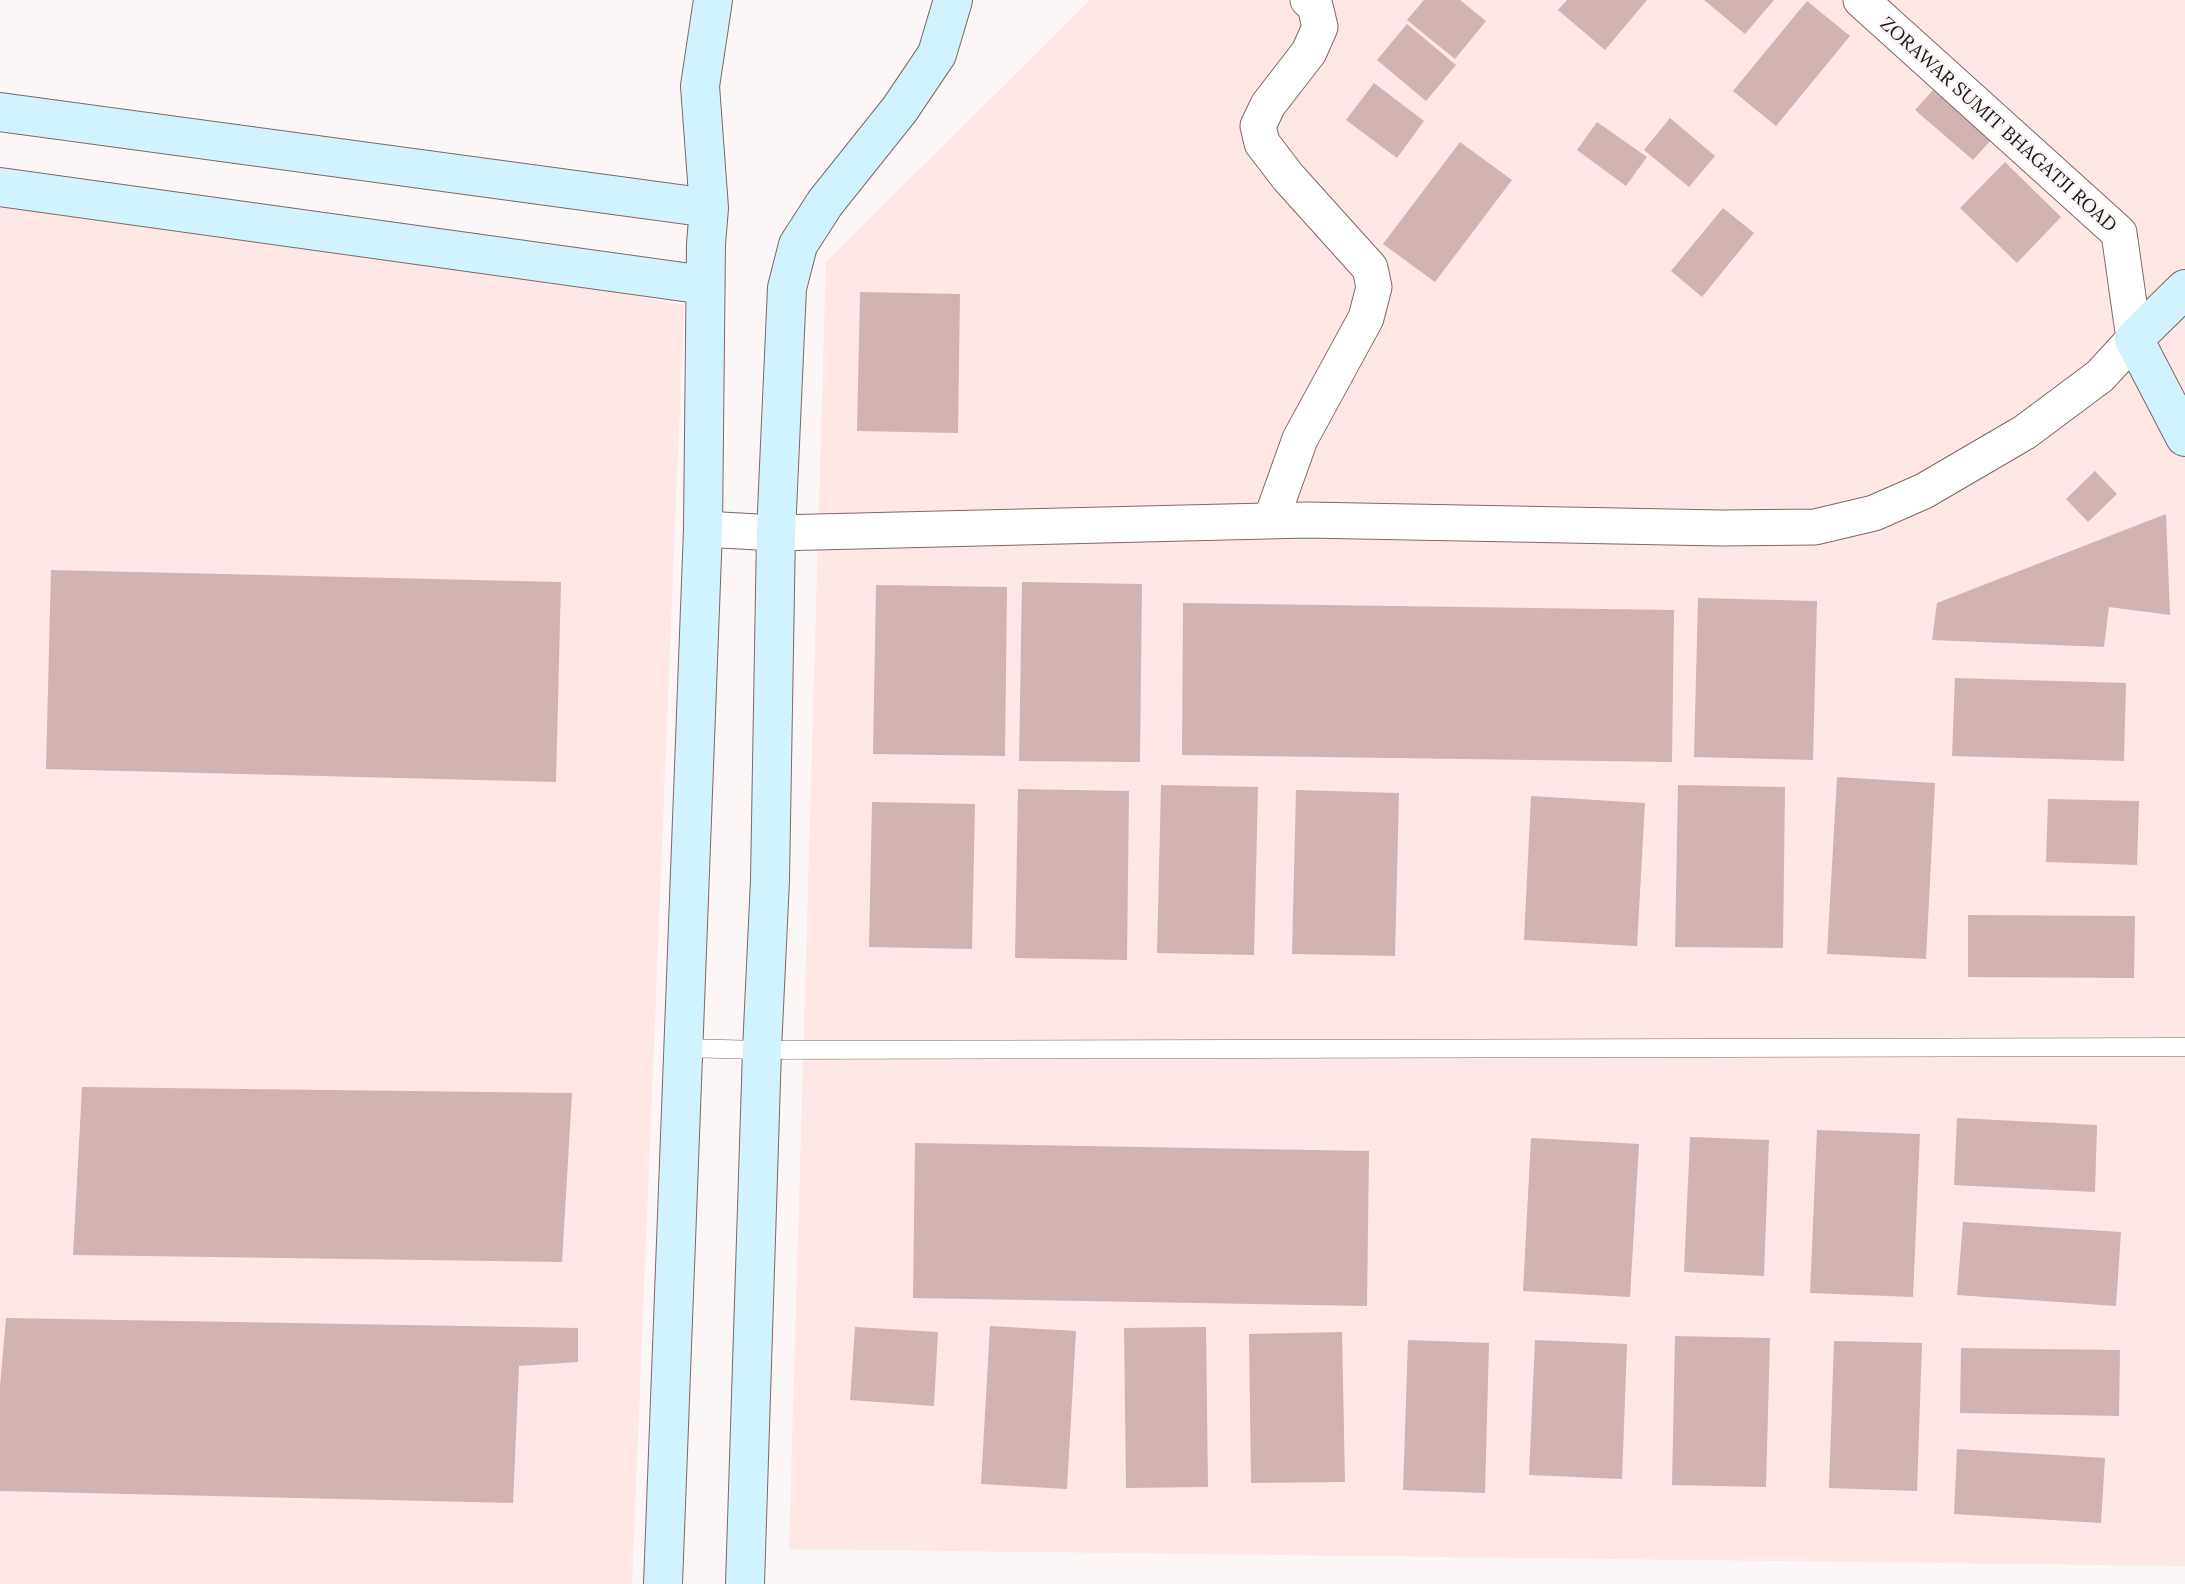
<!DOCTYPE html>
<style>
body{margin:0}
canvas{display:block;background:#fcf6f6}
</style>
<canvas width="2185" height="1584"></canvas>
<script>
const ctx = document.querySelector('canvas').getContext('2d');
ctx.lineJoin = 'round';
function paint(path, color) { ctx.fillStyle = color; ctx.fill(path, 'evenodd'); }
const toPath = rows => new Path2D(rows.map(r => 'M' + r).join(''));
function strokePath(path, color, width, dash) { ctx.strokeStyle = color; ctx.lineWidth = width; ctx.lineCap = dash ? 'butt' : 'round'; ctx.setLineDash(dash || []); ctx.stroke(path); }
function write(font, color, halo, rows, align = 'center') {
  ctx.font = font + ' Lora,serif'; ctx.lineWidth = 5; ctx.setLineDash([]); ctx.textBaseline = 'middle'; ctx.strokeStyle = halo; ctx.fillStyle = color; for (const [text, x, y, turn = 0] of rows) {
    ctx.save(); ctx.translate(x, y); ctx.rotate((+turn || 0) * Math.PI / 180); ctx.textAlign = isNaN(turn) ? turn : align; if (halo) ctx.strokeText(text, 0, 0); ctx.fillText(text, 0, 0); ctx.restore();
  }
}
paint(toPath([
 [1090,0,2185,0,2185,1566,789,1549,826,262],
 [0,181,684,305,632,1584,0,1584]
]), '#ffe7e5');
paint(toPath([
 [1424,0,1460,0,1486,21,1455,59,1407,20],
 [1567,0,1647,0,1605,50,1558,10],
 [1704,0,1774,0,1745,34],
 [1807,1,1850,36,1776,126,1733,91],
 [1407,24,1456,65,1426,101,1377,60],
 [1374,83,1424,121,1397,158,1346,120],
 [1933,90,1991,140,1973,160,1915,110],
 [1670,118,1715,156,1689,187,1644,150],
 [1597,122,1647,157,1626,186,1577,150],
 [1460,142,1512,180,1435,282,1383,244],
 [2005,162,2061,217,2017,263,1960,208],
 [1723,208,1754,233,1702,297,1671,271],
 [860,292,960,294,958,433,857,431],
 [2095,471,2117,494,2088,522,2066,499],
 [2166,514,2170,615,2109,607,2104,647,1932,640,1937,603],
 [51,570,561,582,556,782,46,769],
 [1022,582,1142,584,1140,762,1019,761],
 [876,585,1007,587,1005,756,873,754],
 [1698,598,1817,601,1813,760,1694,757],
 [1183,603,1674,610,1672,762,1182,755],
 [1955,678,2126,683,2124,761,1952,756],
 [1837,777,1935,783,1926,959,1827,954],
 [1161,785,1258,787,1254,955,1157,953],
 [1678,785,1785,787,1783,948,1675,947],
 [1018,789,1129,791,1127,960,1015,958],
 [1296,790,1399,793,1395,956,1292,954],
 [1531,796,1645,803,1637,946,1524,940],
 [2048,799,2139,801,2137,865,2046,862],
 [872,802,975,804,972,949,869,947],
 [1968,915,2135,916,2134,978,1968,977],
 [82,1087,572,1093,562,1262,73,1255],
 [1957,1118,2097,1125,2095,1192,1954,1185],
 [1817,1130,1920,1134,1913,1297,1810,1293],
 [1690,1137,1769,1140,1764,1276,1684,1272],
 [1531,1138,1639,1144,1630,1297,1523,1291],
 [915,1143,1369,1151,1367,1306,913,1298],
 [1963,1222,2121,1232,2116,1306,1957,1295],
 [6,1318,578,1328,578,1362,519,1366,513,1503,0,1491,0,1386],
 [990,1326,1076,1331,1067,1489,981,1484],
 [855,1327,938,1332,934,1406,850,1400],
 [1206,1327,1208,1487,1126,1488,1124,1328],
 [1342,1332,1345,1482,1251,1483,1249,1334],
 [1675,1336,1770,1338,1766,1487,1672,1485],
 [1408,1340,1489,1343,1485,1493,1403,1490],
 [1535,1340,1627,1344,1622,1479,1529,1475],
 [1834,1341,1922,1343,1917,1491,1829,1488],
 [1961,1348,2120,1350,2119,1416,1960,1413],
 [1957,1449,2105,1458,2101,1523,1954,1514]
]), '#d1b4b2');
const lane = toPath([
 [682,1048,762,1050,2185,1047]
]);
const street = toPath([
 [1271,520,1300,439,1366,318,1374,287,1370,268,1288,177,1262,143,1258,126,1268,105,1309,52,1320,27,1315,6,1308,0],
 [703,529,776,533,1307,520,1721,528,1815,527,1874,513,1924,491,2025,432,2100,376,2134,339,2119,233,1861,0]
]);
const secondary = toPath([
 [0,112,709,208],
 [0,187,705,285],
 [2185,289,2134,339,2185,437],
 [663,1584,703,529,706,244,709,208,700,86,713,0],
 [745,1584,762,1050,770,880,776,533,787,288,798,245,825,203,900,109,937,54,953,0]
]);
strokePath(lane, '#816765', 19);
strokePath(street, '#816765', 37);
strokePath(secondary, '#816765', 40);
strokePath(lane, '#fff', 18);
strokePath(street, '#fff', 35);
strokePath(secondary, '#d1f3fd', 38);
write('19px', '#1f1514', '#fcf6f6', [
 ["ZORAWAR SUMIT BHAGATJI ROAD",1998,125,42]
]);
</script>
